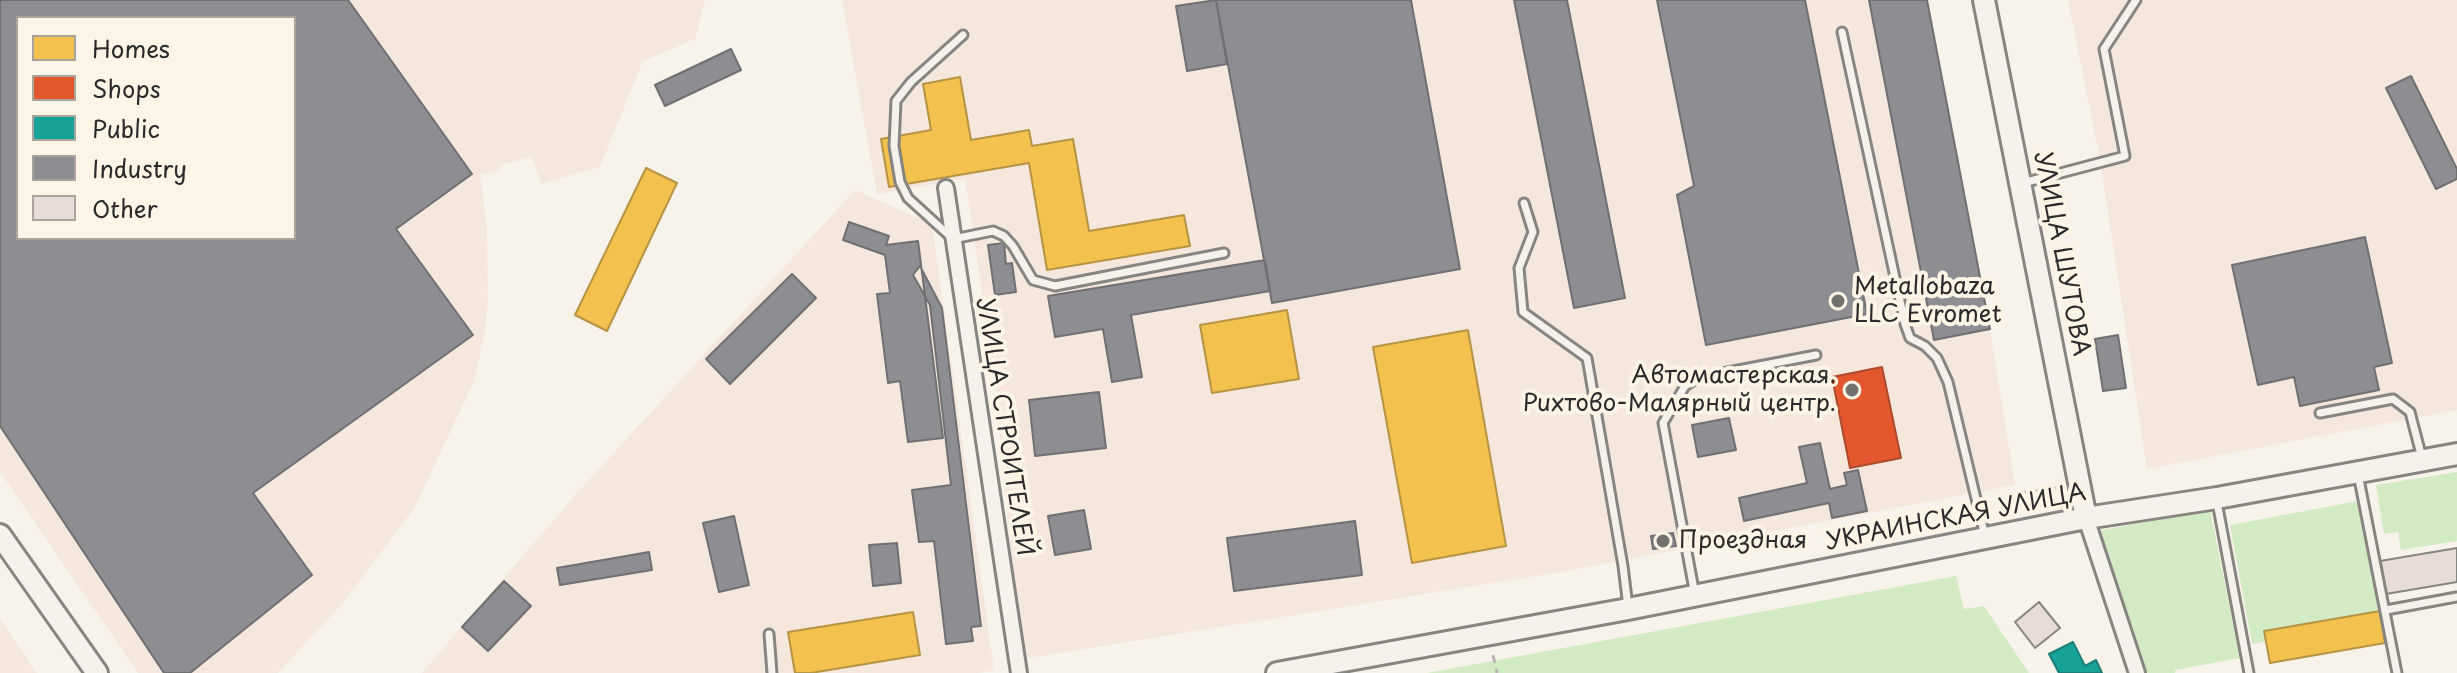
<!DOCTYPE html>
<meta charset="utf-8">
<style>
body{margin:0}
#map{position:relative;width:2457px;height:673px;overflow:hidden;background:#f7f3ea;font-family:"Playpen Sans",sans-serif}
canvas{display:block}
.legend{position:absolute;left:16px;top:16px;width:280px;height:224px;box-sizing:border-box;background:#fcf5e5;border:2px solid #a8a49b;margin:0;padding:10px 14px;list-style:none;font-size:24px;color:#2b2b2b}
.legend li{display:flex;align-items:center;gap:16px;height:40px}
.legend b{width:40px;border:2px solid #a8a49b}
</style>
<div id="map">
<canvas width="2457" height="673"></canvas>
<ul class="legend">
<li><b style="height:22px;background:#f2c14e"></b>Homes</li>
<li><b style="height:22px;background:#e4572e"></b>Shops</li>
<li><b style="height:22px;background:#17a398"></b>Public</li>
<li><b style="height:22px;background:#8d8d92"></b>Industry</li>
<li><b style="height:22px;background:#e9dcd7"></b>Other</li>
</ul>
</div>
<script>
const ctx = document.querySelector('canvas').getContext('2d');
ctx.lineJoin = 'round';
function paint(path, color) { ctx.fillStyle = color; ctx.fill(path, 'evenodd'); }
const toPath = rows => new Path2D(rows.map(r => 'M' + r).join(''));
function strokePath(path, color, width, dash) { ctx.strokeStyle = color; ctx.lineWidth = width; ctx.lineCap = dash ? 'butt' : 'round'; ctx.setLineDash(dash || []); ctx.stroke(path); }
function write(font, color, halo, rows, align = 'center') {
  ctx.font = font + ' "Playpen Sans",sans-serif'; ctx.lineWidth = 8; ctx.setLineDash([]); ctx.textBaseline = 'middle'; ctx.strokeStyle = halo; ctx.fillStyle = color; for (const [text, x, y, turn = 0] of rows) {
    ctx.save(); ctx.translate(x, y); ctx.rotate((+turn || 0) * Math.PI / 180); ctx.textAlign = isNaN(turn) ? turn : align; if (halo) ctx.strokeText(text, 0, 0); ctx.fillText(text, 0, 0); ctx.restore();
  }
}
paint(toPath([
 [0,0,705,0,695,39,643,61,600,167,541,184,532,157,504,164,495,172,480,175,487,230,488,302,484,337,474,381,415,507,342,604,278,673,138,673,0,472],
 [18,18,294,18,294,238,18,238],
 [842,0,1927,0,1990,329,2015,485,1561,572,1022,659,991,352,965,179,877,194],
 [2068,0,2457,0,2457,410,2147,469,2100,160],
 [855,190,932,224,994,670,979,673,422,673,577,493],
 [0,619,5,626,37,673,0,673]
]), '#f5e7dc');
paint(toPath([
 [2457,472,2457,541,2401,550,2398,532,2384,534,2376,485],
 [2358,501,2380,620,2252,644,2230,525],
 [2210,510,2240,658,2175,670,2175,673,2145,673,2098,531],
 [1956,576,1964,609,1984,606,2029,673,1427,673]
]), '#d2ebc4');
const homes = toPath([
 [960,77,971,140,1029,130,1032,146,1073,139,1089,231,1184,215,1190,246,1047,270,1029,163,889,187,881,139,931,130,923,84,960,77],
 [646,168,677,183,607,331,575,315,646,168],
 [1287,310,1299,379,1212,393,1200,325,1287,310],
 [1468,330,1506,546,1412,563,1373,347,1468,330],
 [2380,611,2385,643,2270,663,2264,631,2380,611],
 [913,612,920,655,811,673,795,673,788,632,913,612]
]);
paint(homes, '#f2c14e');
strokePath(homes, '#b69444', 2);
const shops = toPath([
 [1882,367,1901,458,1850,468,1832,377,1882,367]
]);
paint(shops, '#e4572e');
strokePath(shops, '#ac4a2d', 2);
const public = toPath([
 [2073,642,2085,666,2096,660,2102,673,2059,673,2049,654,2073,642]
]);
paint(public, '#17a398');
strokePath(public, '#1d7f77', 2);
const industry = toPath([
 [0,0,348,0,472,174,396,229,473,335,253,493,312,575,190,673,164,673,0,426,0,0],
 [18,18,294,18,294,238,18,238,18,18],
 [1216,0,1411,0,1460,269,1272,303,1216,0],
 [1216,0,1227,64,1187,71,1176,6,1216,0],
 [1514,0,1567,0,1625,298,1574,308,1514,0],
 [1657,0,1805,0,1867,314,1706,345,1677,195,1694,186,1657,0],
 [1869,0,1927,0,1990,329,1934,340,1869,0],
 [731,49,741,70,665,106,655,85,731,49],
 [2411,76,2457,169,2457,179,2436,189,2386,88,2411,76],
 [849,222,889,236,886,245,918,241,943,438,908,442,900,381,888,383,877,294,890,293,885,255,843,240,849,222],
 [2365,237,2392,363,2374,367,2379,390,2300,406,2294,377,2258,385,2232,265,2365,237],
 [1004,243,1006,264,1012,263,1016,292,995,295,988,245,1004,243],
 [1265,260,1270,291,1131,315,1142,377,1112,382,1103,329,1055,337,1048,296,1265,260],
 [920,266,942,308,981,626,971,627,973,641,946,644,934,541,919,542,912,490,951,485,930,305,913,275,920,266],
 [792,274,816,298,730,384,706,359,792,274],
 [2118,335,2126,388,2103,391,2095,339,2118,335],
 [1099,392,1106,448,1035,456,1029,400,1099,392],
 [1729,418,1736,450,1698,457,1692,425,1729,418],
 [1820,443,1830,489,1847,485,1844,473,1858,470,1867,511,1832,518,1829,503,1744,521,1739,498,1807,483,1799,447,1820,443],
 [1084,510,1091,549,1055,555,1048,516,1084,510],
 [734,516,749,585,719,592,703,523,734,516],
 [1355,521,1362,575,1234,591,1227,538,1355,521],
 [1673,533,1676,546,1653,549,1651,536,1673,533],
 [897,543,901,583,873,586,869,545,897,543],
 [649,552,652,570,560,585,557,568,649,552],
 [504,581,531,606,488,651,462,627,504,581]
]);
paint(industry, '#8d8d92');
strokePath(industry, '#707073', 2);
const building = toPath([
 [2457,548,2457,582,2386,594,2380,561,2457,548],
 [2039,602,2060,628,2035,648,2015,622,2039,602]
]);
paint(building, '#e9dcd7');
strokePath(building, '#878581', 2);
const lane = toPath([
 [1842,32,1905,324,1910,338,1925,346,1937,358,1948,382,1985,536],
 [963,35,911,82,896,101,894,146,900,182,908,198,953,239,993,231,1004,236,1013,246,1033,280,1055,286,1224,253],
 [2023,183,2125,156,2104,49,2136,0],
 [1524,203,1533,232,1519,268,1523,312,1587,358,1623,566,1628,607],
 [2320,413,2393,399,2410,412,2422,458],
 [2358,474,2397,673],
 [2217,502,2249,673],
 [1695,595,1663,423,1685,386,1697,378,1816,355],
 [2386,610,2457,597],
 [769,634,772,673]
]);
const street = toPath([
 [946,188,1019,673],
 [2086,518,2137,673]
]);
const secondary = toPath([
 [1984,0,2086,518],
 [0,535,97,673],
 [1277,673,1628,609,2086,518,2217,498,2457,454]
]);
strokePath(lane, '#878581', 13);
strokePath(street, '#878581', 20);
strokePath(secondary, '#878581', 26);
strokePath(toPath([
 [2020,493,2060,487],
 [1493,655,1497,673]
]), '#bbb8b4', 3, [8, 6]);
strokePath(lane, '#f5f2ec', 7);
strokePath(street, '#f5f2ec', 14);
strokePath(secondary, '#f5f2ec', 20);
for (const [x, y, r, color] of [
 [1838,301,8,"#72716e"],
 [1852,390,8,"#72716e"],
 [1663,541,8,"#72716e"]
]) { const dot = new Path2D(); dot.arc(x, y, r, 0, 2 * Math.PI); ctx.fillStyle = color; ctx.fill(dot); strokePath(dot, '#fcf5e5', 3); }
write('24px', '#2b2b2b', '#fcf5e5', [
 ["УЛИЦА ШУТОВА",2061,254,79],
 ["УЛИЦА СТРОИТЕЛЕЙ",1004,427,81],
 ["УКРАИНСКАЯ УЛИЦА",1956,518,-11]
]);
write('24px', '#2b2b2b', '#fcf5e5', [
 ["Metallobaza",1854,287],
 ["LLC Evromet",1854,315],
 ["Автомастерская.",1836,376,"right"],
 ["Рихтово-Малярный центр.",1836,404,"right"],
 ["Проездная",1679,541]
], 'left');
</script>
